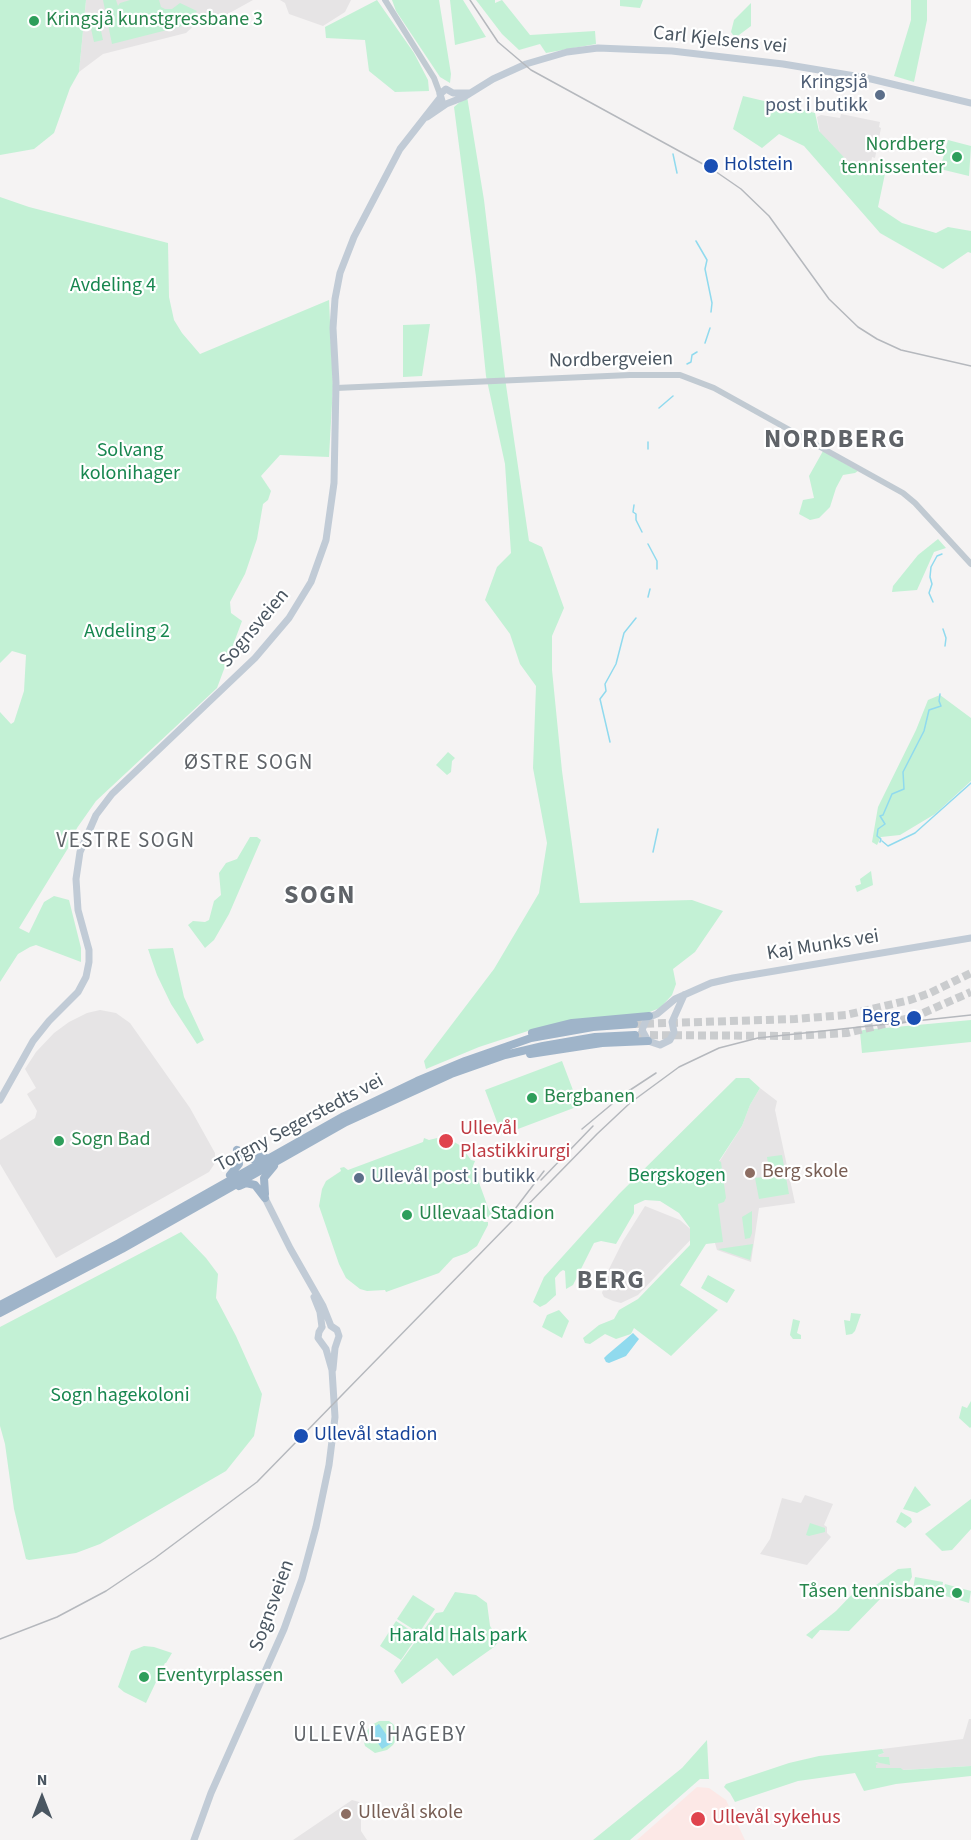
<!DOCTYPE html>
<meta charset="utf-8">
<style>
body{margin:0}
#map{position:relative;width:971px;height:1840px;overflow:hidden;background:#f5f3f3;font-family:"Source Sans 3",sans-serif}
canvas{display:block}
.north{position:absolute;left:12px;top:1768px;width:60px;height:60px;-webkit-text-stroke:4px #fff;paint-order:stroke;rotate:0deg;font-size:16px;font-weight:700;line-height:24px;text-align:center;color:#4a5661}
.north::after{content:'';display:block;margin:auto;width:21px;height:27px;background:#4a5661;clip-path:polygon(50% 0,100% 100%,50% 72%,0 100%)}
</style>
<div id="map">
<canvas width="971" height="1840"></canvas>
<div class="north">N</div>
</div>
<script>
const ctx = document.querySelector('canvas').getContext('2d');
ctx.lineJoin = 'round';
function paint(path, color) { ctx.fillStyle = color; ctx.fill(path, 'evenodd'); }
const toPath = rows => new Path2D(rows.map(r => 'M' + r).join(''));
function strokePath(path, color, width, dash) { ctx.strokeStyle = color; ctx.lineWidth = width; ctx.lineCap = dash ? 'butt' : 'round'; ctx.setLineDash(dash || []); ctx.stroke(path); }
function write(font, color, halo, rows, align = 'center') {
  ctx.font = font + ' "Source Sans 3",sans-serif'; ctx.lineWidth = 4.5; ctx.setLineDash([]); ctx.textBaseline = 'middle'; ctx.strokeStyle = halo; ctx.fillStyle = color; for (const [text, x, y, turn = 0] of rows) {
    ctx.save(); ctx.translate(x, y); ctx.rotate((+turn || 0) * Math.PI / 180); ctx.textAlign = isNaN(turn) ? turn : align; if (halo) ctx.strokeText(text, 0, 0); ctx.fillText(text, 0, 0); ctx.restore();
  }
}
paint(toPath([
 [86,0,253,0,217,20,199,21,186,33,103,54,79,72],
 [280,0,351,0,345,12,323,26,289,14,285,3],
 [841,114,880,122,879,127,881,128,875,158,872,157,871,163,866,162,865,168,854,166,821,139,817,117,821,115,840,118],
 [100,1010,116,1013,130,1023,190,1108,215,1153,215,1163,209,1172,56,1258,0,1164,0,1140,35,1118,37,1111,27,1094,36,1088,25,1069,36,1052,54,1033,69,1022,87,1013],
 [760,1088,777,1101,775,1110,795,1203,759,1208,751,1262,717,1250,700,1192,742,1126,750,1105],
 [645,1206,680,1220,696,1234,638,1295,621,1303,613,1301,604,1297,602,1293,606,1280,605,1277,623,1241],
 [805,1495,833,1504,824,1525,827,1527,827,1533,831,1537,807,1565,760,1554,770,1539,782,1498,801,1503],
 [969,1719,971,1719,971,1766,902,1770,901,1768,876,1768,874,1762,890,1764,879,1757,878,1755,884,1753,882,1749,963,1739],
 [352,1800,359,1802,361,1804,361,1831,367,1840,293,1840]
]), '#e6e4e5');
paint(toPath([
 [697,1787,709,1788,726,1800,745,1840,637,1840]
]), '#fce8e6');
paint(toPath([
 [0,0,86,0,79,72,70,88,54,133,34,149,0,155],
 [103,0,116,0,118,6,120,3,130,0,159,0,161,7,165,9,172,9,180,3,197,11,185,24,179,27,112,44],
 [377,0,414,53,428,80,429,91,395,92,369,71,365,40,326,38,325,27],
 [392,0,439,0,451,74,450,83,440,77,396,11],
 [450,0,463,0,486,37,455,45],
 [476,0,495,0,495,3,502,0,530,35,595,31,596,44,546,53,540,44,519,50,502,34],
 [620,0,643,0,640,8,620,6],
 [911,0,927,0,927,20,914,82,894,76,911,20],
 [751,3,751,26,735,38,731,32,734,20],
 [99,22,103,40,94,42,90,24],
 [467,96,484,200,506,385,529,541,542,547,564,608,552,636,552,670,562,771,580,903,692,900,723,911,695,952,673,969,676,984,672,995,660,1008,642,1015,534,1029,479,1047,426,1069,424,1061,494,969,539,893,547,843,533,768,536,686,520,664,510,634,485,600,497,567,511,553,505,464,486,376,476,277,454,107],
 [743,96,815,113,819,131,856,170,886,169,878,207,902,223,936,233,948,227,971,231,971,253,968,252,943,269,880,233,804,146,779,134,762,148,733,129],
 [948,140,971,146,969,176,940,169],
 [0,197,29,207,168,243,169,297,174,320,182,333,200,354,329,300,333,386,329,457,280,455,261,476,271,491,268,500,263,504,257,539,245,574,230,602,231,613,242,621,217,688,96,801,77,828,70,845,19,928,29,933,44,902,54,896,69,900,81,948,81,962,36,945,30,947,18,954,0,982,0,712,11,724,14,722,24,691,26,655,12,651,0,663],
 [430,324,422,376,403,377,403,325],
 [823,451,858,471,855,473,843,475,836,488,830,507,819,518,810,520,799,514,803,500,814,498,809,476],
 [938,539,946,548,934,552,917,590,892,592,893,586,918,555],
 [940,695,971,718,971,781,935,814,900,835,881,837,877,845,872,842,878,807,916,730,928,700],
 [448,752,455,758,452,761,451,772,447,775,436,765],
 [250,837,257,837,261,840,229,914,214,940,205,948,188,925,193,921,205,922,209,920,214,901,221,895,219,873,226,863,237,859],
 [871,871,873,885,857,892,855,886,861,884,860,879],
 [173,948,184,997,204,1040,197,1044,171,1004,157,975,148,949],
 [971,1020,971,1042,862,1053,860,1032,863,1030],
 [562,1061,579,1106,502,1135,485,1090],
 [736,1078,749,1078,760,1088,750,1105,742,1126,719,1161,721,1162,726,1198,724,1202,718,1204,723,1242,706,1244,680,1285,718,1310,671,1356,634,1328,631,1334,616,1339,605,1334,590,1344,585,1343,583,1338,599,1325,614,1319,619,1310,638,1299,690,1245,690,1228,679,1213,660,1201,645,1200,634,1205,634,1213,616,1244,601,1241,594,1243,573,1285,566,1289,565,1271,563,1270,560,1272,555,1278,556,1295,546,1304,540,1307,533,1302,544,1277,619,1194],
 [424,1138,429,1140,437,1138,451,1140,461,1146,471,1160,475,1161,473,1166,489,1210,494,1211,494,1215,483,1219,484,1222,488,1222,488,1225,477,1246,467,1253,453,1258,439,1273,386,1292,385,1290,367,1291,360,1289,346,1278,339,1264,319,1206,322,1189,326,1181,341,1171,340,1168,344,1167,348,1170,423,1142],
 [782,1155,789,1194,759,1199,755,1178,770,1176,767,1157],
 [752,1211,752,1233,750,1238,745,1239,742,1217],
 [181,1232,206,1258,218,1274,216,1298,236,1336,262,1394,254,1436,226,1471,100,1544,76,1553,29,1560,26,1559,14,1509,5,1444,0,1426,0,1327],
 [753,1244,750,1260,718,1249],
 [708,1275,735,1290,727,1303,701,1288],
 [559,1310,569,1321,562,1338,542,1327,547,1315],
 [851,1313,861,1314,855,1331,852,1334,846,1335,844,1320,850,1321],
 [793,1319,800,1321,797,1333,801,1335,801,1339,793,1339,790,1335],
 [971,1401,971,1427,970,1428,959,1418,962,1406,967,1408],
 [915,1486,931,1505,917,1513,903,1509],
 [971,1499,971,1529,952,1550,942,1551,925,1534],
 [901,1512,911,1518,912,1522,905,1528,896,1522],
 [810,1523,825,1528,825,1532,809,1536,806,1535],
 [911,1568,912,1577,901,1597,883,1596,849,1631,820,1630,812,1639,806,1635,836,1611,861,1585,872,1588,898,1569],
 [915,1577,943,1582,941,1595,913,1590],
 [945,1584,971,1591,969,1603,942,1595],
 [455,1592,476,1595,487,1603,490,1626,500,1640,494,1647,453,1676,437,1658,402,1684,394,1671,436,1613,443,1612],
 [413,1595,435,1609,419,1633,397,1619],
 [396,1621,418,1635,401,1660,380,1646],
 [144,1646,154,1647,172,1653,166,1663,165,1663,146,1703,124,1692,118,1687,131,1651],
 [379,1721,389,1721,393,1724,397,1730,397,1738,393,1745,387,1750,375,1753,365,1746,363,1738,370,1726],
 [707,1740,709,1779,700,1779,630,1840,593,1840,682,1768],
 [882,1749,884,1753,878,1755,879,1757,889,1757,890,1765,875,1762,878,1764,876,1765,876,1768,901,1768,903,1770,971,1766,971,1776,896,1784,864,1791,855,1773,798,1781,735,1802,730,1793,724,1787,726,1784,789,1763,819,1756]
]), '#c3f1d5');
paint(toPath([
 [633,1333,639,1339,626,1356,609,1363,606,1362,604,1358,607,1355],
 [379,1724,392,1743,382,1749,369,1730]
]), '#90daee');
strokePath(toPath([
 [673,154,677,173],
 [696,241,707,260,705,269,712,303,711,312],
 [705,343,710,328],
 [687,364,691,362,692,355,697,352],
 [659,408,673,396],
 [648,449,648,442],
 [634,505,633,512,636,514,636,520,642,532],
 [648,544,657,561,657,569],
 [648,597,650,589],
 [933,602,929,593,932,584,930,577,931,567,937,556,942,554],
 [943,629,946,638,945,646],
 [610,742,600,699,606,691,605,684,616,664,624,633,636,618],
 [882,841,888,846,915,833,971,783],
 [880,842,881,839,877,836,878,829,885,824,880,816,883,815,892,794,904,789,903,772,924,731,929,710,941,706,939,701,940,694],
 [653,852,658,829]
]), '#90daee', 1.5);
strokePath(toPath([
 [634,1024,795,1019,846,1015,910,1000,930,993,971,973],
 [638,1035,794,1036,847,1033,914,1017,971,992]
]), '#caccce', 8, [8, 4]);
strokePath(toPath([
 [385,0,434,78,440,94],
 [336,388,630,375,680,375,714,388,903,493,915,503,971,564]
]), '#c1cad2', 6);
strokePath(toPath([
 [442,101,440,94,446,89,453,93,470,93],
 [427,117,446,104,464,97,493,79,526,64,567,52,598,48,672,51,783,64,867,78,971,103],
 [684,995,672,1022,674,1032,670,1040,660,1045,648,1041,642,1030,647,1018,657,1014,675,999,711,983,733,978,971,938],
 [0,1100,33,1041,49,1021,78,992,86,977,89,962,89,950,78,910,76,879,80,852,96,815,112,794,255,658,289,618,311,582,326,540,334,483,336,383,333,328,335,299,340,273,354,237,400,149,440,98],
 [265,1198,290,1248,323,1306,331,1326],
 [314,1297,320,1312,322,1327],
 [331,1326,337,1330,339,1336,335,1348,333,1369],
 [194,1840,211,1793,284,1629,302,1579,316,1527,329,1465,335,1417,332,1370,326,1349,318,1338,319,1332,322,1327]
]), '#c1cbd6', 7);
strokePath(toPath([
 [532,1033,572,1023,649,1016],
 [530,1054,602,1043,648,1041],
 [237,1150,253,1159,264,1156],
 [230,1175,239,1164,237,1150],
 [239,1186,246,1183,255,1185,265,1198],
 [265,1194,264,1178,274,1166],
 [0,1305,119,1243,344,1116,417,1081,465,1061,531,1038,593,1027,634,1024],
 [0,1313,122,1249,346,1122,451,1074,505,1055,543,1046,595,1037,635,1035]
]), '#9fb4c9', 8);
strokePath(toPath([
 [470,0,498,42,531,70,712,169,741,189,769,216,829,299,858,327,877,339,901,350,971,366],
 [582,1129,624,1094,656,1073],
 [541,1180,593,1126],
 [515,1209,544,1171],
 [0,1639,57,1617,106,1591,155,1558,257,1482,597,1134,630,1103,679,1067,719,1048,758,1038,971,1015]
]), '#b5b8bd', 1.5);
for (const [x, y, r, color] of [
 [34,21,6,"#2e9e5b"],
 [880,95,6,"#5c6f8a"],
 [957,157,6,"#2e9e5b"],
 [711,166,8,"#1a4fb4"],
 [914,1018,8,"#1a4fb4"],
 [532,1098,6,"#2e9e5b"],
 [59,1141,6,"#2e9e5b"],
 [446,1141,8,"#e0444e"],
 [750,1173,6,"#8d6e63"],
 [359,1178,6,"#5c6f8a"],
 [407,1215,6,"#2e9e5b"],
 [301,1436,8,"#1a4fb4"],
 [957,1593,6,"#2e9e5b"],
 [144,1677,6,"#2e9e5b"],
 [346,1814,6,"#8d6e63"],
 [698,1819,8,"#e0444e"]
]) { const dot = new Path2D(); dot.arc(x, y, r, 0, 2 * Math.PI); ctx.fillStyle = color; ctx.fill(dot); strokePath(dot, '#fff', 2); }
write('20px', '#27864d', '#fff', [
 ["Kringsjå kunstgressbane 3",46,21],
 ["Nordberg",945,146,"right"],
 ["tennissenter",945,169,"right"],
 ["Bergbanen",544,1098],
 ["Sogn Bad",71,1141],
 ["Ullevaal Stadion",419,1215],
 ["Tåsen tennisbane",945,1593,"right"],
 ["Eventyrplassen",156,1677]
], 'left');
write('20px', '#4a5661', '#fff', [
 ["Carl Kjelsens vei",720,41,6],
 ["Nordbergveien",611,361,-1],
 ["Sognsveien",255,629,-50],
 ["Kaj Munks vei",823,946,-9],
 ["Torgny Segerstedts vei",300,1124,-28],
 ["Sognsveien",273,1606,-70]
]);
write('20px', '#4e5e75', '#fff', [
 ["Kringsjå",868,84],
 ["post i butikk",868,107],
 ["Ullevål post i butikk",371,1178,"left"]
], 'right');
write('20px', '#164399', '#fff', [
 ["Holstein",724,166],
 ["Berg",900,1018,"right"],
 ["Ullevål stadion",314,1436]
], 'left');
write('20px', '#17864f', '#fff', [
 ["Avdeling 4",113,287],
 ["Solvang",130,452],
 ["kolonihager",130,475],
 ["Avdeling 2",127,633],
 ["Bergskogen",677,1177],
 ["Sogn hagekoloni",120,1397],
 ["Harald Hals park",458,1637]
]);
write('20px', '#be3a42', '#fff', [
 ["Ullevål",460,1130],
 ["Plastikkirurgi",460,1153],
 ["Ullevål sykehus",712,1819]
], 'left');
write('20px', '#785e54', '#fff', [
 ["Berg skole",762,1173],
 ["Ullevål skole",358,1814]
], 'left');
ctx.letterSpacing = '1.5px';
write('21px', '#5f6368', '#fff', [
 ["ØSTRE SOGN",249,764],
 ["VESTRE SOGN",126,842],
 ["ULLEVÅL HAGEBY",380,1736]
]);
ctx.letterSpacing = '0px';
ctx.letterSpacing = '1.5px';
write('bold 26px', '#5f6368', '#fff', [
 ["NORDBERG",835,441],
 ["SOGN",320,897],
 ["BERG",611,1282]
]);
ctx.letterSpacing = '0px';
</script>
